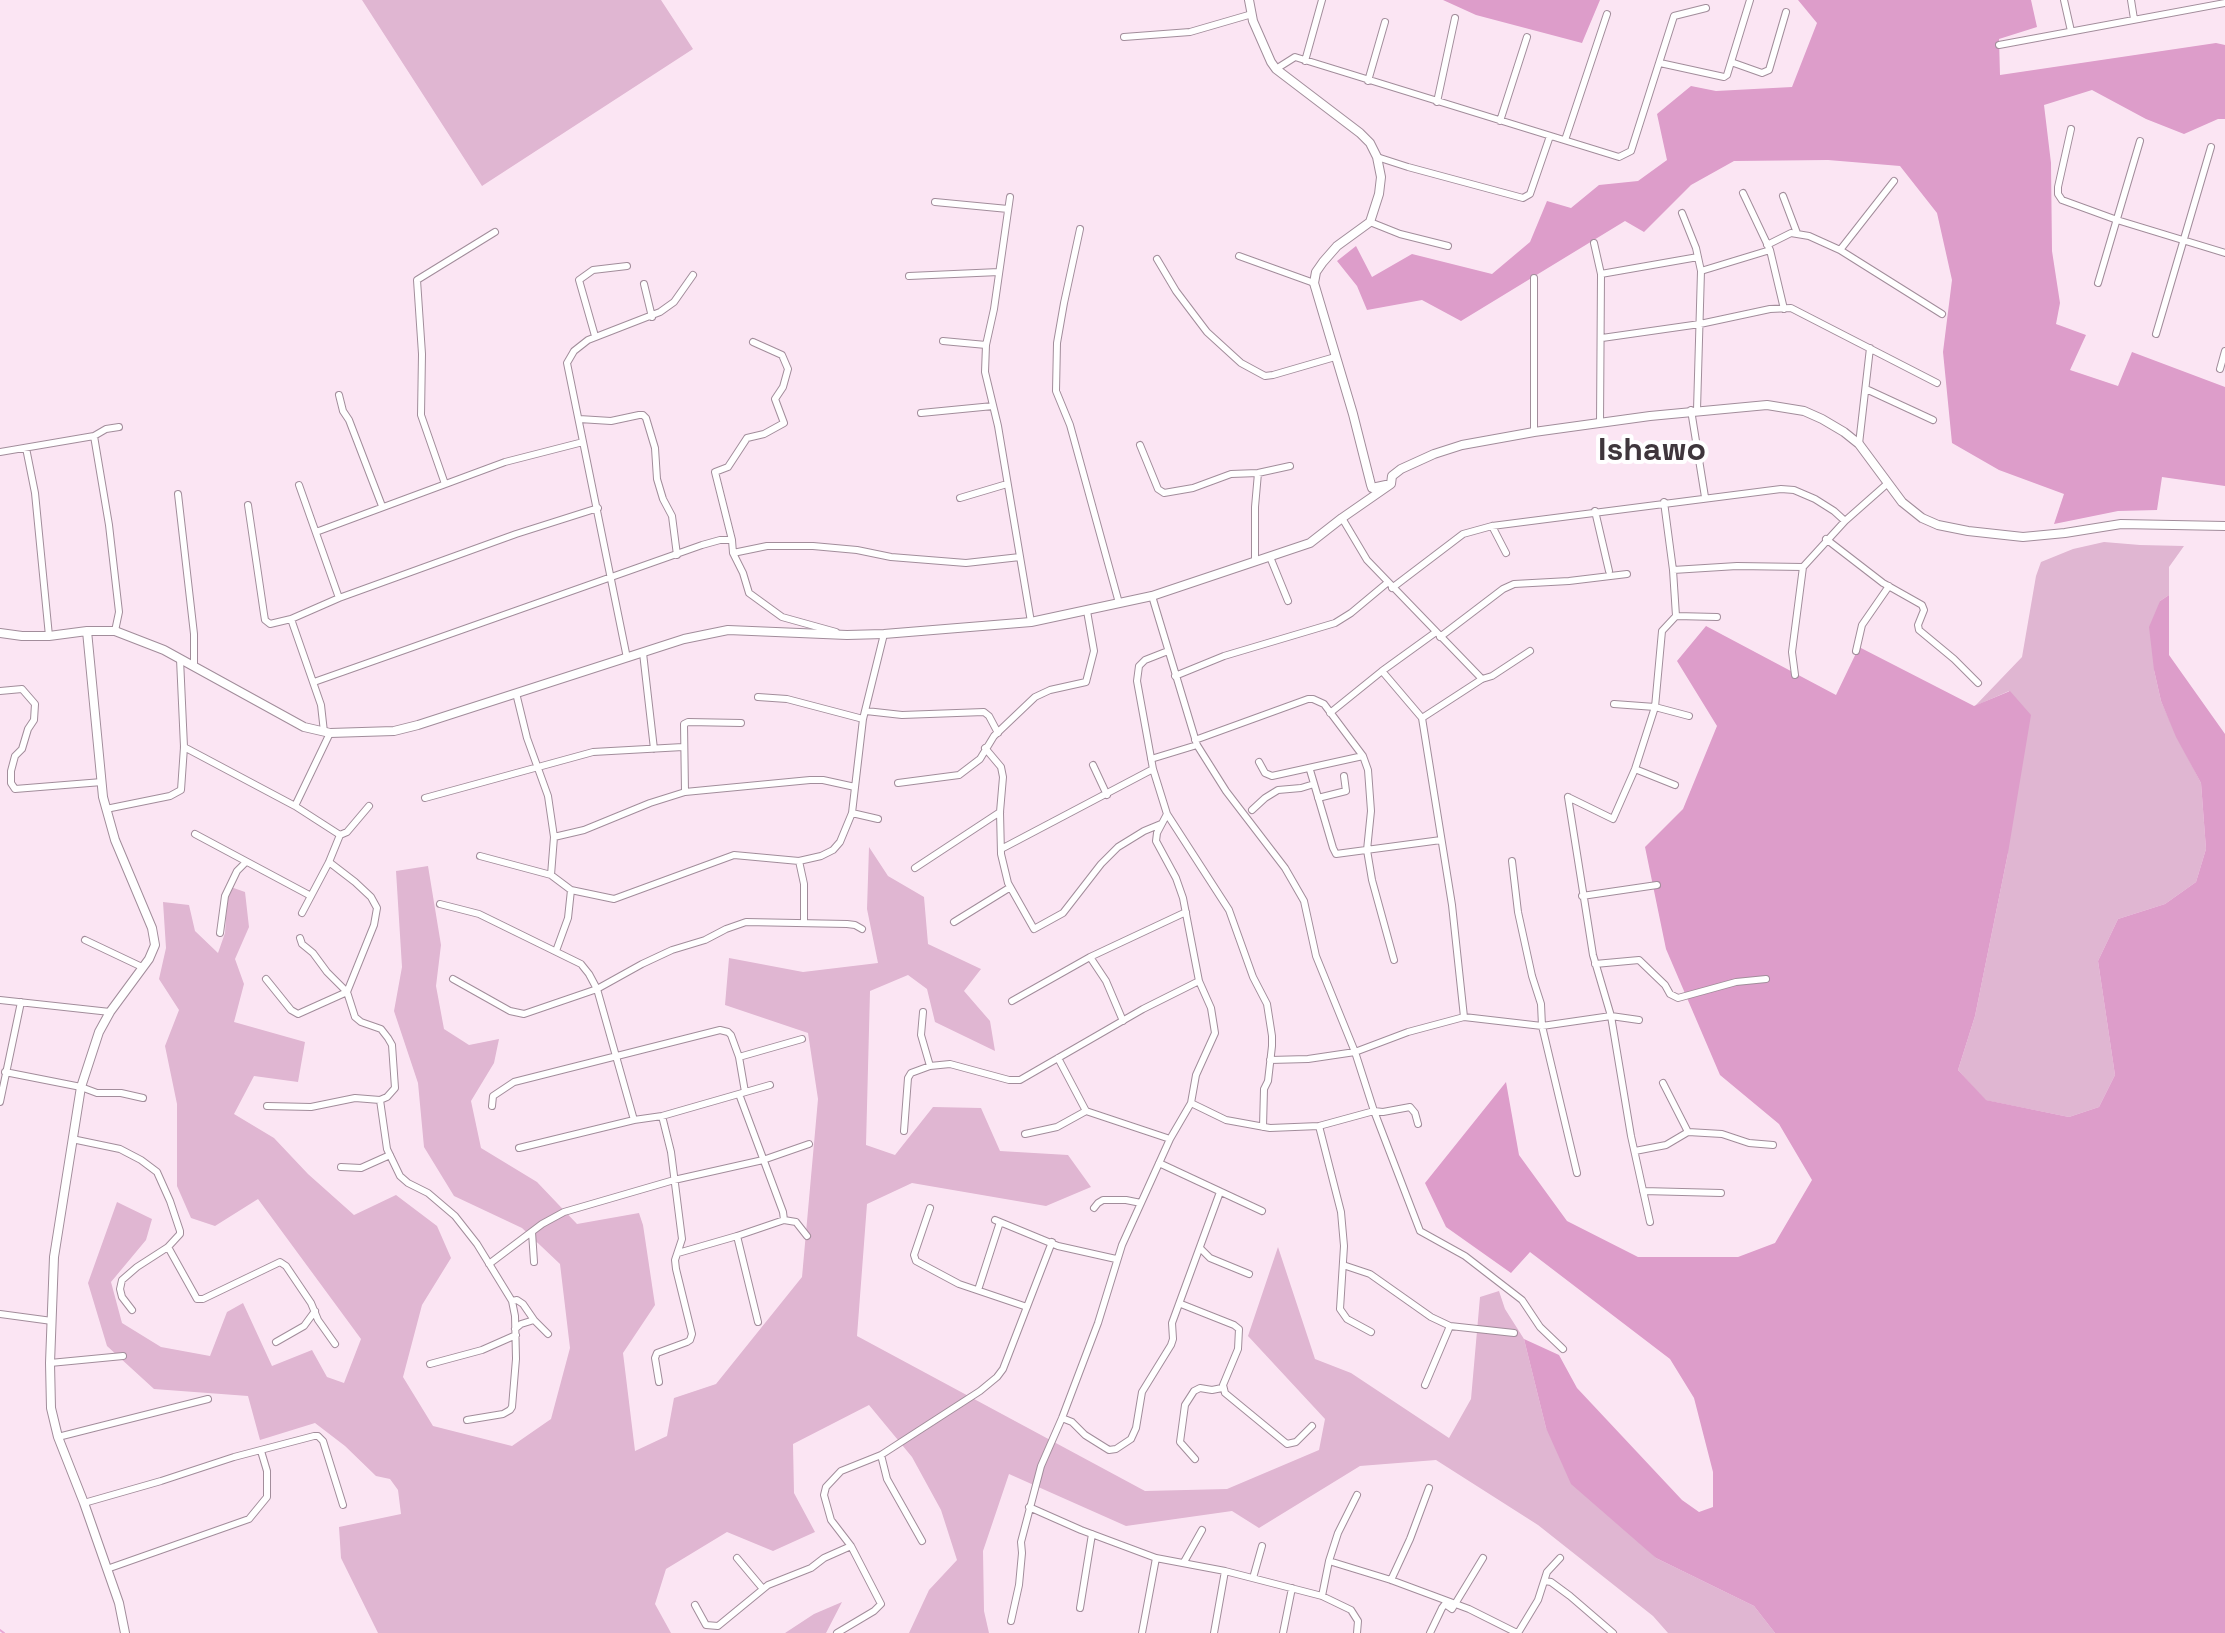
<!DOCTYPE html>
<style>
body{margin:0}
canvas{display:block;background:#fbe5f3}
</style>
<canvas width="2225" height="1633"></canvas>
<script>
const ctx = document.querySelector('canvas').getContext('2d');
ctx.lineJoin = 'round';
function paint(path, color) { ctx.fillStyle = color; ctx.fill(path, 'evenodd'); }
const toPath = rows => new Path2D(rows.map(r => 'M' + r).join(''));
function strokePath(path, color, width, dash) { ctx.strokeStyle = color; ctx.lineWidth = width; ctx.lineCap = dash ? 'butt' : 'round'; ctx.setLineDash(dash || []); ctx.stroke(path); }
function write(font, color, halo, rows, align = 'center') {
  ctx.font = font + ' "Space Grotesk",sans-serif'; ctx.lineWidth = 8; ctx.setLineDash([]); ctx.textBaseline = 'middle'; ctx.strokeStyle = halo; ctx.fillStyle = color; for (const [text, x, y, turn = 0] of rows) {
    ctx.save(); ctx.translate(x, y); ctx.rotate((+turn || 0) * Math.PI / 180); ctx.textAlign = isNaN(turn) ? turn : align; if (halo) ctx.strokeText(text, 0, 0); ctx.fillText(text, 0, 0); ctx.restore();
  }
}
paint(toPath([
 [362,0,661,0,693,49,482,186],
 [2104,542,2140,545,2184,546,2169,567,2169,595,2160,601,2154,670,2161,701,2177,737,2201,783,2206,849,2196,882,2165,904,2118,919,2098,961,2115,1075,2099,1107,2069,1117,1985,1100,1958,1070,1975,1016,2008,853,2009,691,1975,706,2022,657,2036,576,2041,562,2073,549],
 [869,847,888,876,924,897,928,944,981,969,964,991,990,1021,995,1051,935,1022,927,989,908,975,870,991,866,1145,895,1155,933,1107,981,1108,1000,1151,1068,1155,1091,1187,1046,1206,912,1183,867,1204,857,1336,1145,1491,1227,1489,1319,1450,1325,1419,1248,1336,1278,1247,1315,1359,1351,1373,1449,1438,1471,1399,1480,1297,1499,1291,1505,1309,1524,1339,1546,1428,1656,1558,1754,1606,1775,1633,1668,1633,1653,1616,1538,1525,1436,1460,1360,1466,1259,1528,1232,1511,1126,1526,1009,1474,983,1551,984,1611,989,1633,909,1633,929,1590,957,1560,941,1510,912,1457,869,1405,793,1444,794,1493,815,1532,773,1551,727,1532,666,1569,655,1604,671,1633,378,1633,341,1558,339,1527,401,1514,398,1490,390,1479,376,1476,345,1446,315,1423,260,1440,248,1396,154,1389,107,1346,88,1283,117,1202,152,1219,146,1240,111,1282,122,1323,161,1347,210,1356,227,1312,243,1303,272,1366,312,1350,327,1377,344,1383,361,1339,258,1199,215,1226,191,1218,177,1186,177,1104,165,1046,179,1010,159,979,166,948,163,902,189,905,195,931,218,953,225,933,228,886,245,892,249,927,235,959,244,984,234,1022,305,1042,298,1082,254,1076,234,1114,274,1138,308,1174,354,1215,396,1195,437,1226,451,1258,422,1305,403,1377,433,1426,512,1446,551,1419,570,1348,560,1264,522,1228,454,1196,424,1147,418,1083,394,1011,402,967,396,871,428,866,441,945,436,986,444,1029,469,1045,499,1039,494,1063,471,1101,481,1148,537,1182,577,1224,639,1213,643,1225,655,1305,623,1353,635,1451,667,1436,674,1398,716,1384,802,1277,818,1099,808,1033,725,1005,729,958,803,972,878,963,867,909],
 [842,1602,826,1633,785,1633,814,1614]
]), '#e0b6d2');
paint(toPath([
 [1443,0,1600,0,1582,43,1476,15],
 [1798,0,2031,0,2037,27,1999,39,2000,75,2216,43,2225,45,2225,119,2218,119,2184,134,2146,119,2092,90,2044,105,2051,163,2052,251,2060,303,2056,324,2086,335,2070,370,2118,386,2132,352,2225,387,2225,486,2162,477,2157,510,2118,511,2054,524,2064,494,1999,470,1952,443,1943,352,1952,280,1937,213,1900,166,1828,160,1734,161,1691,185,1644,232,1625,221,1461,321,1422,300,1367,310,1357,286,1337,261,1356,246,1372,277,1412,254,1492,274,1530,242,1547,201,1571,208,1599,185,1638,181,1667,160,1657,114,1691,86,1716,91,1792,87,1817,23],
 [2169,595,2169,655,2225,734,2225,1633,1775,1633,1754,1606,1656,1558,1571,1484,1546,1428,1524,1339,1559,1355,1577,1388,1682,1500,1699,1512,1713,1507,1713,1472,1694,1398,1670,1359,1530,1252,1511,1273,1446,1227,1425,1183,1506,1082,1519,1155,1567,1221,1638,1257,1738,1257,1775,1243,1812,1180,1779,1124,1720,1075,1666,949,1645,847,1683,809,1717,726,1677,661,1706,626,1836,695,1859,647,1974,706,2010,691,2031,715,2008,853,1975,1016,1958,1070,1986,1100,2069,1117,2099,1107,2115,1075,2098,961,2118,919,2165,904,2196,882,2206,849,2201,783,2176,737,2161,701,2154,670,2149,627,2160,601]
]), '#dd9dca');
strokePath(toPath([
 [0,1630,4,1633]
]), '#e8a8d5', 2);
const street = toPath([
 [2064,0,2071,31],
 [2131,0,2134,19],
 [1124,37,1190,32,1252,14],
 [1999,45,2225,3],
 [1305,61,1322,0],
 [1731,62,1762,73,1769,70,1786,12],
 [1660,63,1724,77,1727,75,1750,0],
 [1276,69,1295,57,1619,157,1631,151,1674,16,1706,8],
 [1368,81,1385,22],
 [1437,102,1455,18],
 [1500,121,1527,37],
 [2071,129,2058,187,2058,194,2062,200,2117,220,2225,253],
 [1565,140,1607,14],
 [1377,157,1408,167,1523,198,1530,194,1550,136],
 [1743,193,1770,250,1784,309],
 [1783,196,1797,233],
 [1010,197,994,309,986,345,985,372,998,426,1031,622],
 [935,202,1008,209],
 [1682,213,1696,248,1701,271,1697,410],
 [1370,222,1400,234,1448,246],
 [1080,229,1064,303,1057,343,1056,391,1070,425,1119,603],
 [1594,243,1601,274,1600,423],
 [1767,245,1791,233,1809,236,1840,250,1942,314],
 [1840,250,1894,181],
 [1239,256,1314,283],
 [1157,259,1176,291,1207,332,1241,363,1265,376,1273,375,1335,357],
 [1701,271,1770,250],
 [1601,274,1698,257],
 [909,276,999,272],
 [2098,283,2140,141],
 [644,284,652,317],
 [2156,334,2211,147],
 [595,336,579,280,593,270,627,266],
 [1602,338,1700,324,1770,309,1791,308,1937,383],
 [943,341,986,345],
 [753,342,782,355,788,369,783,387,775,399,784,423,764,434,747,438,728,467,715,472,732,540,733,553,743,573,749,593,782,617,836,632],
 [2220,369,2225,351],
 [1866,389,1933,420],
 [339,395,343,411,349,420,382,506],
 [1691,410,1705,497],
 [921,413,993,406],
 [579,419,611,421,639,415,643,415,646,418,655,448,657,479,663,499,672,516,677,555],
 [1534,432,1534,278],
 [94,436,109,525,119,612,115,631],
 [1859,444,1870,348],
 [1140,445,1158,489,1164,493,1193,488,1231,474,1258,473,1290,466],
 [26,448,35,493,49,636],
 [0,452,94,436,106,429,119,427],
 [445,484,421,415,422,354,417,280,495,232],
 [299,485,339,598],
 [178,494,194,634,194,666],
 [960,498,1007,484],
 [248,505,264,614,265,620,270,624,291,619,339,598,516,534,598,508],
 [1595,511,1609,571],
 [1342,518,1367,560,1482,679],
 [1492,526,1506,553],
 [316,532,505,462,583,442],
 [1826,539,1883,583,1922,605,1924,610,1918,625,1919,630,1954,659,1978,683],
 [733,553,767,546,813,546,857,550,891,557,966,563,1020,557],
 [1270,557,1288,601],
 [1255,562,1255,507,1258,473],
 [1673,570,1737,566,1803,567,1845,521,1888,483],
 [1392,588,1463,534,1492,526,1781,489,1794,490,1815,499,1834,511,1845,521],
 [1152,596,1197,745,1226,791,1285,868,1304,901,1316,956,1355,1052,1374,1111,1420,1231,1465,1256,1522,1300,1540,1327,1563,1349],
 [1676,616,1717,617],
 [291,619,321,705,324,732],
 [1440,637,1503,589,1514,584,1569,581,1627,574],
 [1856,651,1862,625,1889,586],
 [643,653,654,749],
 [627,658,567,363,574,351,588,340,660,312,674,302,693,275],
 [1382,671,1422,718,1452,905,1464,1017],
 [1795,675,1792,652,1803,567],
 [1175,676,1224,656,1335,623,1351,613,1387,583],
 [314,682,702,545,720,540,732,540],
 [0,691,22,689,35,704,34,720,28,729,22,749,15,756,11,771,11,783,15,789,102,782],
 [516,693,527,738,548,796,554,837,551,875],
 [758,697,787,699,863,719],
 [1614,704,1655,707,1689,716],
 [866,711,902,715,984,712,989,716,998,733],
 [1330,713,1382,671,1436,632],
 [1422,718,1482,679,1492,676,1530,651],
 [1195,740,1308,699,1313,699,1324,704,1363,756,1368,770,1371,811,1367,850,1372,880,1394,960],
 [184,747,295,806,340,835],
 [985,748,1001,767,1003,777,1000,812,1001,854,1008,883,1034,929,1063,913,1101,864,1118,847,1144,831,1161,824],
 [1151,759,1197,745],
 [1259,762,1265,773,1272,776,1363,756],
 [1093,765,1107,795],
 [1635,769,1675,785],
 [1310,770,1333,848,1336,854,1441,840],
 [898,783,959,775,980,759,994,736,1035,697,1050,690,1086,682,1094,651,1087,611],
 [685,792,684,724,688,722,741,723],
 [1568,797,1593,955,1611,1016,1631,1136,1650,1222],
 [1568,797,1613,819,1635,769,1655,707,1662,631,1676,616,1673,570,1664,502],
 [425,798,593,752,683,747],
 [1318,798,1346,791,1344,776],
 [295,806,330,733],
 [106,809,170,796,181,790,184,747,180,659],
 [1252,810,1265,798,1278,790,1301,788,1314,784],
 [852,813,878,819],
 [1167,814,1229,910,1253,977,1267,1004,1272,1036,1272,1046,1268,1081,1264,1089,1263,1127],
 [195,834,311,896],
 [554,837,584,830,650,803,685,792,810,780,823,780,855,787],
 [1003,848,1153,769],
 [480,856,551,875,571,890,614,899,734,855,799,861,821,856,833,850,840,842,852,813,863,719,884,634],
 [799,861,804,884,804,922],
 [1512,861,1518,912,1532,976,1541,1004,1542,1026,1577,1173],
 [915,868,1000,812],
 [1582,896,1657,885],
 [440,904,479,914,581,964,589,974,597,989,634,1120],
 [302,913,329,862,340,835,347,832,369,806],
 [954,922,1009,888],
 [220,933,225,896,237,871,246,862],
 [85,940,142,967],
 [556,951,568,918,571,890],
 [1090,957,1106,981,1123,1021],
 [1595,964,1639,960,1665,985,1670,994,1678,998,1736,982,1766,979],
 [266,979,291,1010,298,1014,347,992,374,925,377,908,371,897,355,882,329,862],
 [453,979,510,1011,524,1014,597,989,642,964,672,950,705,940,726,929,746,922,847,924,855,925,862,929],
 [0,1000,110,1012],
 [1012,1001,1090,957,1186,912],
 [923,1012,921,1035,930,1066],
 [739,1057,802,1039],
 [1058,1058,1086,1111,1170,1139],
 [1270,1060,1308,1059,1355,1052,1408,1032,1464,1017,1542,1026,1611,1016,1639,1020],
 [5,1072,81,1087,97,1093,121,1093,143,1098],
 [1663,1083,1688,1132],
 [380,1100,387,1149,400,1176,408,1183,428,1193,455,1216,477,1244,512,1301,515,1316,516,1359,512,1407,510,1410,503,1414,467,1420],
 [0,1102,21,1002],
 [1191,1103,1226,1120,1270,1128,1319,1126,1374,1111,1383,1112,1410,1107,1415,1113,1418,1124],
 [267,1106,311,1107,355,1098,380,1100,387,1097,395,1088,392,1045,388,1038,381,1029,361,1022,355,1017,347,992,327,972,313,953,302,944,300,938],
 [492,1106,493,1096,514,1082,720,1030,728,1032,731,1035,739,1057,745,1092],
 [1319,1126,1341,1212,1344,1246,1340,1309,1347,1319,1371,1332],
 [904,1131,908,1078,911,1073,930,1066,950,1064,1009,1080,1020,1080,1143,1009,1199,981],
 [1025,1134,1057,1127,1086,1111],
 [72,1139,120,1149,141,1160,157,1172,170,1201,180,1231,180,1234,168,1247,197,1299,203,1299,280,1262,286,1266,311,1303,318,1320,335,1344],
 [519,1148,634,1120,662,1116,770,1085],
 [1635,1151,1666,1145,1688,1132,1722,1134,1749,1143,1773,1145],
 [1159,1163,1262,1211],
 [341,1167,361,1168,390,1155],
 [1643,1191,1721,1193],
 [930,1208,914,1255,916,1261,959,1284,1027,1307],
 [1094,1208,1098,1203,1103,1200,1126,1200,1141,1203],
 [784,1220,796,1222,807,1236],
 [995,1220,1058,1246,1116,1259],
 [532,1232,534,1262],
 [737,1236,758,1322],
 [1200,1248,1210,1258,1249,1274],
 [678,1253,737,1236,784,1220,783,1212,739,1094],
 [489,1264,542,1224,564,1212,674,1180,763,1160,809,1144],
 [1343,1265,1370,1274,1431,1317,1450,1326,1514,1333],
 [978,1290,1000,1222],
 [512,1301,517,1300,523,1304,534,1320],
 [1181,1304,1234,1325,1239,1329,1238,1349,1223,1385,1225,1393,1287,1444,1296,1442,1312,1426],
 [132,1310,122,1297,120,1289,122,1280,137,1267,168,1247],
 [0,1314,52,1321],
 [515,1329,521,1324,534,1320,548,1334],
 [276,1342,304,1326,315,1311],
 [50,1363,123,1356],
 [430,1364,482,1350,516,1335],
 [659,1382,655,1358,657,1353,687,1342,690,1340,692,1334,676,1269,675,1260,682,1239,671,1152,662,1116],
 [1425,1385,1450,1326],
 [1062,1418,1072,1422,1085,1435,1109,1450,1116,1449,1131,1439,1136,1428,1142,1392,1171,1345,1173,1339,1172,1323,1220,1192],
 [58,1437,208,1399],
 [881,1455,887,1479,922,1541],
 [1195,1459,1180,1442,1185,1405,1194,1391,1200,1388,1212,1390,1222,1388],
 [84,1503,161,1481,234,1457,314,1436,318,1436,323,1441,343,1505],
 [1029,1507,1081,1530,1156,1558,1225,1571,1322,1596,1351,1610,1358,1621,1357,1633],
 [737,1558,763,1589],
 [1329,1561,1391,1580,1469,1609,1517,1633],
 [1184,1562,1202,1530],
 [107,1569,249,1519,267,1497,267,1471,261,1451],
 [1253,1578,1262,1546],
 [1391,1580,1410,1539,1429,1488],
 [1545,1581,1551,1582,1570,1596,1613,1633],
 [1322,1596,1329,1561,1338,1533,1357,1495],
 [695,1605,706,1625,718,1626,768,1585,811,1568,824,1558,851,1546],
 [1080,1608,1092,1534],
 [1011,1621,1019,1585,1022,1553,1021,1542,1041,1466,1062,1418,1098,1323,1122,1245,1170,1139,1191,1103,1196,1075,1215,1033,1211,1008,1199,981,1183,898,1176,878,1156,841,1157,833,1167,814,1153,769,1137,681,1139,666,1145,660,1168,651],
 [837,1633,874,1611,881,1604,851,1546,831,1520,824,1495,826,1487,841,1471,881,1455,980,1391,997,1377,1003,1369,1052,1242],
 [1142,1633,1156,1558],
 [1214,1633,1225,1571],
 [1283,1633,1292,1588],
 [1430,1633,1442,1608,1445,1604,1452,1609,1483,1558],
 [1518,1633,1538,1600,1547,1572,1560,1558]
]);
const secondary = toPath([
 [1249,0,1253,21,1271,62,1276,69,1360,133,1370,143,1377,157,1381,177,1379,194,1370,222,1337,246,1323,262,1316,272,1314,283,1353,414,1371,485,1372,488,1386,485],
 [87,631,103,797,115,840,152,928,155,945,149,959,110,1012,99,1032,81,1087,54,1257,50,1363,51,1408,58,1437,84,1503,119,1603,125,1633],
 [0,633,22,636,49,636,87,631,115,631,164,650,304,727,330,733,394,731,418,725,684,639,728,630,847,635,884,634,1031,622,1152,596,1310,543,1342,518,1391,484,1392,476,1401,469,1434,454,1462,445,1534,432,1650,416,1767,405,1804,411,1822,419,1844,432,1859,444,1902,502,1922,518,1938,525,1968,531,2023,537,2065,533,2121,524,2225,526]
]);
strokePath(street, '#a28d9b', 8);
strokePath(secondary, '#a28d9b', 10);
strokePath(street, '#fff', 6);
strokePath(secondary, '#fff', 8);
write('bold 32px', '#3f363c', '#fff', [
 ["Ishawo",1652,451]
]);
</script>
